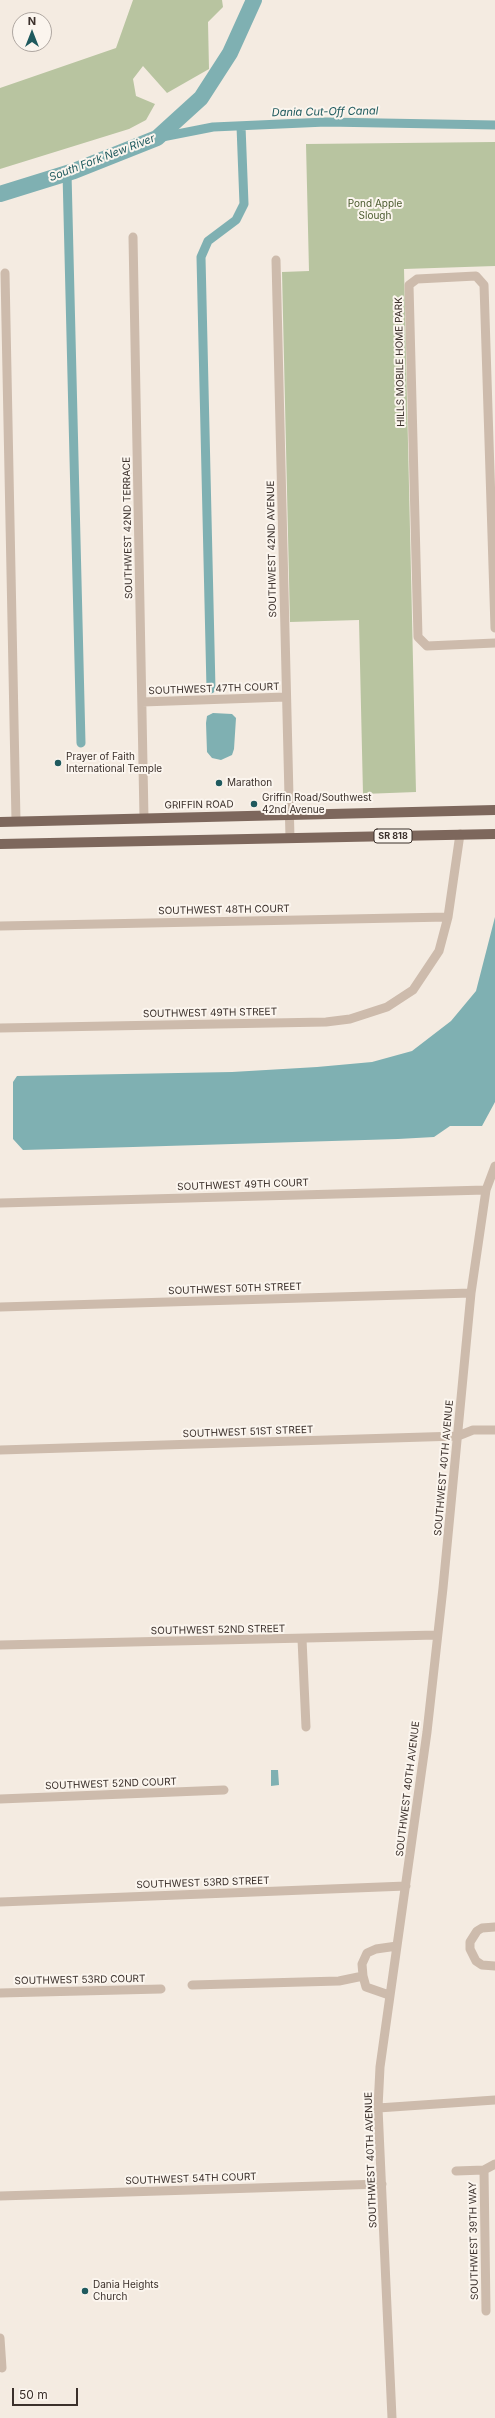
<!DOCTYPE html>
<style>
body{margin:0}
#map{position:relative;width:495px;height:2418px;overflow:hidden;background:#f4ebe1;font-family:Inter,sans-serif}
canvas{display:block}
.north{position:absolute;left:12px;top:12px;width:40px;height:40px;box-sizing:border-box;background:#fbf5ee;border:1px solid #aea6a0;border-radius:50%;rotate:0deg;font-size:11px;font-weight:700;line-height:16px;text-align:center;color:#3b302b}
.north::after{content:'';display:block;margin:auto;width:14px;height:18px;background:#1f5a5e;clip-path:polygon(50% 0,100% 100%,50% 72%,0 100%)}
.scale{position:absolute;left:12px;top:2388px;width:66px;height:18px;box-sizing:border-box;border:2px solid #3b302b;border-top:0;padding-left:5px;font-size:12px;line-height:14px;white-space:nowrap;color:#3b302b;-webkit-text-stroke:3px #fbf5ee;paint-order:stroke}
</style>
<div id="map">
<canvas width="495" height="2418"></canvas>
<div class="north">N</div>
<div class="scale">50 m</div>
</div>
<script>
const ctx = document.querySelector('canvas').getContext('2d');
ctx.lineJoin = 'round';
function paint(path, color) { ctx.fillStyle = color; ctx.fill(path, 'evenodd'); }
const toPath = rows => new Path2D(rows.map(r => 'M' + r).join(''));
function strokePath(path, color, width, dash) { ctx.strokeStyle = color; ctx.lineWidth = width; ctx.lineCap = dash ? 'butt' : 'round'; ctx.setLineDash(dash || []); ctx.stroke(path); }
function write(font, color, halo, rows, align = 'center') {
  ctx.font = font + ' Inter,sans-serif'; ctx.lineWidth = 4; ctx.setLineDash([]); ctx.textBaseline = 'middle'; ctx.strokeStyle = halo; ctx.fillStyle = color; for (const [text, x, y, turn = 0] of rows) {
    ctx.save(); ctx.translate(x, y); ctx.rotate((+turn || 0) * Math.PI / 180); ctx.textAlign = isNaN(turn) ? turn : align; if (halo) ctx.strokeText(text, 0, 0); ctx.fillText(text, 0, 0); ctx.restore();
  }
}
paint(toPath([
 [133,0,222,0,223,7,208,22,209,69,167,93,143,66,133,79,136,96,155,104,146,120,129,129,0,169,0,88,116,48],
 [495,142,495,266,404,269,416,792,363,794,359,620,290,622,282,272,309,271,306,144]
]), '#b8c4a0');
paint(toPath([
 [213,713,232,714,236,718,234,749,232,755,221,760,212,758,207,752,206,723,207,716],
 [495,917,495,1102,482,1126,450,1126,434,1137,398,1139,133,1147,23,1150,13,1139,13,1082,17,1076,232,1072,317,1067,372,1062,412,1051,451,1021,476,991],
 [271,1770,278,1770,279,1785,271,1786]
]), '#7fb0b2');
strokePath(toPath([
 [157,138,213,127,326,122,495,125],
 [67,173,81,743],
 [211,689,201,257,208,241,236,220,244,204,241,126]
]), '#7fb0b2', 9);
strokePath(toPath([
 [0,194,74,171,157,138,201,98,230,53,254,0]
]), '#7fb0b2', 16);
strokePath(toPath([
 [133,237,144,818],
 [276,260,290,838],
 [5,273,16,821],
 [495,628,484,285,476,276,417,279,409,285,418,637,427,646,495,643],
 [142,702,286,697],
 [0,926,448,917],
 [0,1028,326,1022,350,1019,387,1007,413,990,439,951,448,917,460,834],
 [0,1203,486,1190],
 [0,1307,471,1293],
 [0,1450,458,1436,473,1430,495,1430],
 [302,1639,306,1727],
 [0,1645,437,1635],
 [0,1799,224,1790],
 [0,1902,406,1886],
 [495,1927,482,1928,477,1931,470,1942,470,1949,476,1961,482,1965,495,1966],
 [192,1985,339,1981,363,1976],
 [0,1993,161,1989],
 [389,1995,366,1987,363,1976,362,1964,367,1953,376,1949,397,1946],
 [378,2108,495,2100],
 [484,2170,486,2311],
 [456,2171,484,2170,495,2164],
 [0,2196,382,2184],
 [0,2338,2,2368],
 [392,2418,378,2108,380,2067,427,1732,443,1588,471,1293,486,1190,495,1166]
]), '#cdbbac', 9);
strokePath(toPath([
 [0,822,495,810],
 [0,844,495,834]
]), '#7d675c', 10);
for (const [x, y, r, color] of [
 [58,763,4,"#1f5a5e"],
 [219,783,4,"#1f5a5e"],
 [254,804,4,"#1f5a5e"],
 [85,2291,4,"#1f5a5e"]
]) { const dot = new Path2D(); dot.arc(x, y, r, 0, 2 * Math.PI); ctx.fillStyle = color; ctx.fill(dot); strokePath(dot, '#fbf5ee', 1.5); }
for (const [x, y, w] of [
 [393,836,38]
]) { const box = new Path2D(); box.roundRect(x - w / 2, y - 7, w, 14, 3); ctx.fillStyle = '#fbf5ee'; ctx.fill(box); strokePath(box, '#3b302b', 1); }
write('bold 9px', '#3b302b', null, [
 ["SR 818",393,836]
]);
write('10px', '#4a5a2e', '#fbf5ee', [
 ["Pond Apple",375,204],
 ["Slough",375,216]
]);
write('10px', '#3b302b', '#fbf5ee', [
 ["HILLS MOBILE HOME PARK",400,362,-91],
 ["SOUTHWEST 42ND TERRACE",128,528,-91],
 ["SOUTHWEST 42ND AVENUE",272,549,-91],
 ["SOUTHWEST 47TH COURT",214,689,-2],
 ["GRIFFIN ROAD",199,805,-1],
 ["SOUTHWEST 48TH COURT",224,910,-1],
 ["SOUTHWEST 49TH STREET",210,1013,-1],
 ["SOUTHWEST 49TH COURT",243,1185,-2],
 ["SOUTHWEST 50TH STREET",235,1289,-2],
 ["SOUTHWEST 51ST STREET",248,1432,-2],
 ["SOUTHWEST 40TH AVENUE",444,1468,-85],
 ["SOUTHWEST 52ND STREET",218,1630,-1],
 ["SOUTHWEST 52ND COURT",111,1784,-2],
 ["SOUTHWEST 40TH AVENUE",408,1789,-83],
 ["SOUTHWEST 53RD STREET",203,1883,-2],
 ["SOUTHWEST 53RD COURT",80,1980,-1],
 ["SOUTHWEST 40TH AVENUE",371,2160,-92],
 ["SOUTHWEST 54TH COURT",191,2179,-2],
 ["SOUTHWEST 39TH WAY",474,2241,-91]
]);
write('10px', '#3b302b', '#fbf5ee', [
 ["Prayer of Faith",66,757],
 ["International Temple",66,769],
 ["Marathon",227,783],
 ["Griffin Road/Southwest",262,798],
 ["42nd Avenue",262,810],
 ["Dania Heights",93,2285],
 ["Church",93,2297]
], 'left');
write('italic 11px', '#1f5a5e', '#fbf5ee', [
 ["Dania Cut-Off Canal",325,112,-1],
 ["South Fork New River",102,158,-21]
]);
</script>
